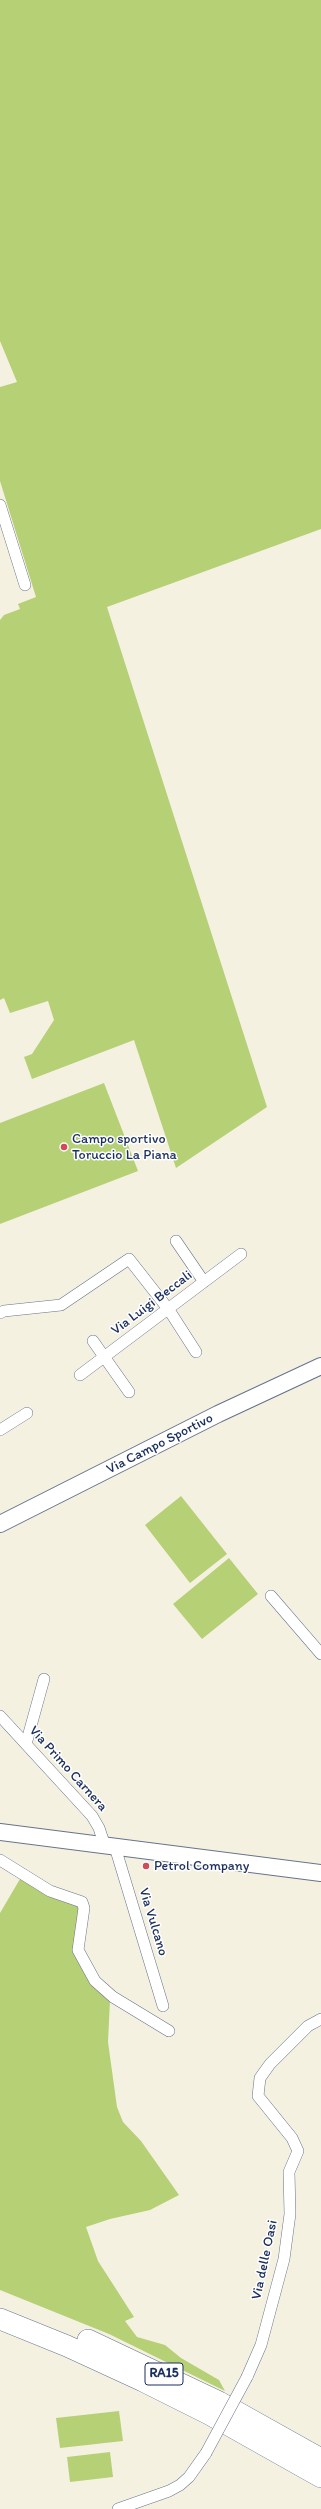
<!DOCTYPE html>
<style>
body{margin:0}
canvas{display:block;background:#f4f1e1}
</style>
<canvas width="321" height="2509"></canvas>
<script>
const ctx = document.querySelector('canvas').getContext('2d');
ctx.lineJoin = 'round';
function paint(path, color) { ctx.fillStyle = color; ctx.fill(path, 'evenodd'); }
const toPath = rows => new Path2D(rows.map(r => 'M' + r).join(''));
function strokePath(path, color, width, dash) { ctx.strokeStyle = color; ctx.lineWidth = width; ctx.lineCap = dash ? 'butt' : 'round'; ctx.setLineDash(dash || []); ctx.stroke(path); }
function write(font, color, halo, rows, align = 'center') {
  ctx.font = font + ' Itim,sans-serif'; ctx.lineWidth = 3; ctx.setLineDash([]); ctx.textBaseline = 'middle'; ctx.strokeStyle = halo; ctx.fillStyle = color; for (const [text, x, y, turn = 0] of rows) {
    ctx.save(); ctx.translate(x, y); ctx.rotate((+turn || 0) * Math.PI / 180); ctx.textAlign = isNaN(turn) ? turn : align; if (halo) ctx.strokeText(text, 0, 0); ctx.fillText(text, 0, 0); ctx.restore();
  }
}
paint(toPath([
 [0,0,321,0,321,529,107,607,267,1107,176,1168,134,1040,32,1079,24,1057,32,1054,54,1020,48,1001,10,1013,4,998,0,1000,0,620,4,615,20,609,18,604,36,597,0,481,0,387,17,382,0,341],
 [104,1083,138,1171,0,1224,0,1123],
 [181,1496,227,1554,190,1583,145,1525],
 [229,1558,258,1594,202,1639,173,1604],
 [20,1879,46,1894,77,1905,80,1912,74,1941,110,2000,108,2042,117,2107,123,2122,141,2141,179,2195,150,2210,110,2219,86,2227,98,2261,134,2317,125,2321,137,2337,165,2345,181,2358,219,2380,225,2391,109,2334,0,2290,0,1913],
 [119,2411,123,2441,60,2448,56,2418],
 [110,2452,113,2477,70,2482,67,2457]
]), '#b6d076');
const street = toPath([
 [0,505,25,585],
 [176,1241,204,1282],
 [0,1313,4,1311,61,1305,129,1259,169,1310,196,1352],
 [93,1341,129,1392],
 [80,1375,241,1254],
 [0,1430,27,1413],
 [271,1596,321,1654],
 [0,1716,92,1816,99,1828,105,1846],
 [26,1744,44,1679],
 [115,1847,163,2006],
 [0,1860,50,1891,82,1902,84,1908,78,1950,95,1981,113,1997,169,2031],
 [247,2377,261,2345,284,2259,290,2214,289,2172,298,2151,292,2138,258,2096,260,2078,270,2064,308,2026,321,2019],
 [118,2509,169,2491,180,2485,189,2477,206,2453]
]);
const secondary = toPath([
 [0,1524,218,1414,321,1366],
 [0,1832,321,1873]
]);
const highway = toPath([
 [0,2319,67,2346,143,2381,209,2414,321,2477],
 [88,2340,219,2402,321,2459]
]);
strokePath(street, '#67738c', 12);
strokePath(secondary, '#67738c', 18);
strokePath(highway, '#67738c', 22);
strokePath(street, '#fff', 11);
strokePath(secondary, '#fff', 16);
strokePath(highway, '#fff', 21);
const streetBridge = toPath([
 [206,2453,247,2377]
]);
strokePath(streetBridge, '#67738c', 12, []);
strokePath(streetBridge, '#fff', 11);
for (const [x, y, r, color] of [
 [64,1147,4,"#d1495b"],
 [146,1866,4,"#d1495b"]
]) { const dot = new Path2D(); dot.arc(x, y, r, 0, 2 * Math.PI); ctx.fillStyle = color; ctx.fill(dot); strokePath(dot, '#fff', 1.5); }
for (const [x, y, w] of [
 [164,2374,38]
]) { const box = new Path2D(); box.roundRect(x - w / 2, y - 11, w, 22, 3); ctx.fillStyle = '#fff'; ctx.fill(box); strokePath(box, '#1b2f5e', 1); }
write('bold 13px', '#1b2f5e', null, [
 ["RA15",164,2374]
]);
write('14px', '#1b2f5e', '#fff', [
 ["Campo sportivo",72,1139],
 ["Toruccio La Piana",72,1155],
 ["Petrol Company",154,1866]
], 'left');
write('14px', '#1b2f5e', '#fff', [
 ["Via Luigi Beccali",152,1303,-37],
 ["Via Campo Sportivo",160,1444,-27],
 ["Via Primo Carnera",68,1769,48],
 ["Via Vulcano",153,1922,73],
 ["Via delle Oasi",265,2260,-78]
]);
</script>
